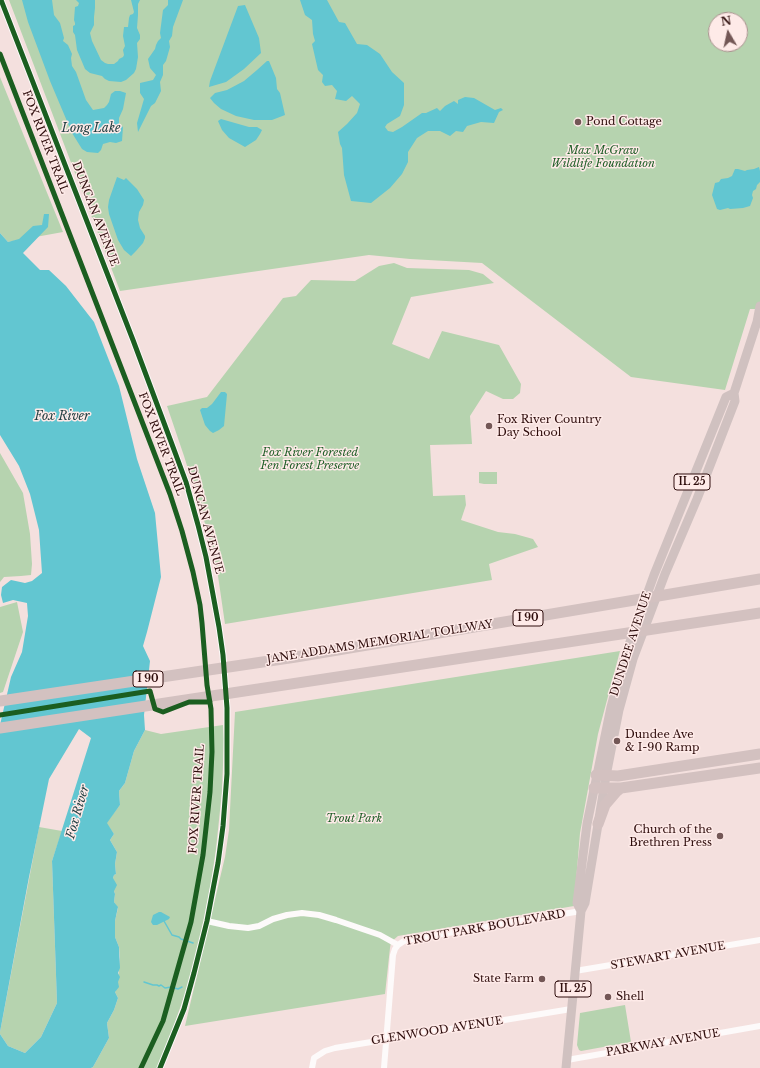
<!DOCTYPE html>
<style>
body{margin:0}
#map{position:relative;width:760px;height:1068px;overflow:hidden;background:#f4e0de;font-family:"Libre Baskerville",serif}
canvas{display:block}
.north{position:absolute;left:708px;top:12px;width:40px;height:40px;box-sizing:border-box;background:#feeae8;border:1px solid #ab9290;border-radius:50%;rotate:351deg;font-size:11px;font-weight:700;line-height:16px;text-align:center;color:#2e0d0c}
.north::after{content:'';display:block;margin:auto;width:14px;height:18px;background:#735756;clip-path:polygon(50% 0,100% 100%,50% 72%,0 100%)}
</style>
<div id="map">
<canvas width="760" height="1068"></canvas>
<div class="north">N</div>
</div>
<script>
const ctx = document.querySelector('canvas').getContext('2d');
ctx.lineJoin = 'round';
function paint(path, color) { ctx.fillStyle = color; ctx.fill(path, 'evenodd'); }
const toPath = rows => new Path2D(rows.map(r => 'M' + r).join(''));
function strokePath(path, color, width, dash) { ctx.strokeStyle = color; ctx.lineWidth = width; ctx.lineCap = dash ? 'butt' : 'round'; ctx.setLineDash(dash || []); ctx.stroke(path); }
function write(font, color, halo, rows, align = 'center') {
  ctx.font = font + ' "Libre Baskerville",serif'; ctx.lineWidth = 3; ctx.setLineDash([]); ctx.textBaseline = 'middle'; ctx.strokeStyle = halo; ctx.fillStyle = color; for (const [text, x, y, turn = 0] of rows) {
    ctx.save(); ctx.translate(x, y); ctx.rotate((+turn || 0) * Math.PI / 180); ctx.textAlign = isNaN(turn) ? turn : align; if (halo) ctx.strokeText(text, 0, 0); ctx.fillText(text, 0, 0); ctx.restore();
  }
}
paint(toPath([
 [9,0,760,0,760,309,750,309,725,390,631,377,482,263,410,259,369,255,120,291],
 [716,20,740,20,740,44,716,44],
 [0,77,63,232,8,242,0,233],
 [394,263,407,268,469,270,483,274,494,283,411,297,392,344,429,359,442,331,499,345,521,384,520,393,513,399,503,399,486,391,470,416,472,444,430,445,433,496,465,495,466,505,461,520,498,532,515,534,533,539,538,547,489,564,492,580,225,624,218,576,207,530,184,456,167,406,207,397,283,298,296,296,311,280,355,281,379,266],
 [0,453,23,493,30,534,32,564,31,575,21,576,4,577,0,582],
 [479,472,497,472,497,484,484,484,479,483],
 [17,602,23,632,3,692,0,693,0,607],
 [620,651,598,734,580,833,574,906,398,936,391,942,390,948,385,994,185,1026,225,857,229,830,235,712],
 [223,725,224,739,222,791,216,849,211,883,199,943,186,991,165,1051,157,1068,91,1068,93,1067,109,1038,107,1023,114,1010,118,998,115,992,118,982,120,957,119,947,115,937,115,921,118,908,114,902,115,894,114,891,113,878,114,875,116,874,115,864,117,852,110,840,114,834,106,823,120,805,119,791,125,783,134,751,145,730,161,734],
 [39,827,62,831,52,861,57,1003,41,1037,25,1053,8,1046,0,1034,0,1032],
 [625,1005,631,1042,581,1051,579,1050,577,1045,580,1013]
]), '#b6d3af');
paint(toPath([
 [22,0,52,0,54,15,60,23,64,38,63,41,68,45,72,54,71,58,72,66,76,72,86,100,93,110,104,108,107,105,109,102,111,94,115,91,120,91,126,93,123,109,119,118,119,125,123,127,122,141,116,143,110,142,103,144,101,150,98,153,87,152,82,149,72,133,50,81,28,22],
 [76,0,95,0,95,8,94,17,94,25,90,33,92,41,101,60,105,63,108,64,114,64,118,61,119,59,123,57,124,55,123,50,125,46,123,36,124,27,128,27,129,18,130,15,133,14,134,12,131,0,140,0,138,4,138,15,137,28,140,35,140,39,137,43,138,57,136,69,134,73,126,80,121,82,109,81,105,79,102,76,90,73,85,69,77,50,75,35,73,32,73,26,75,25,75,23,74,20,75,7,78,6,79,3],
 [168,0,183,0,173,27,172,36,169,41,170,47,166,61,163,65,163,75,160,82,161,91,155,103,151,106,138,132,137,123,144,99,140,93,140,83,153,80,156,75,150,68,148,59,155,49,156,45,158,41,161,38,160,33,163,10,168,5],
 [300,0,327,0,339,22,345,23,357,44,367,45,380,54,392,72,404,83,404,105,400,116,387,124,385,127,388,131,393,132,402,127,422,113,426,113,437,108,440,111,445,106,454,101,458,104,458,100,465,97,474,98,495,110,501,108,503,110,499,112,494,123,481,122,467,126,463,132,456,131,450,136,440,131,428,131,417,138,408,152,408,162,402,174,390,188,371,203,351,201,344,175,342,148,340,144,338,132,347,124,357,113,360,104,352,96,346,101,335,99,337,91,332,85,325,86,322,82,323,75,318,70,312,44,315,41,313,34,312,20,305,15],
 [245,5,259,38,261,53,244,69,226,82,209,87,210,81,238,6],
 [267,61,269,61,276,78,277,89,280,93,285,115,272,120,254,120,236,116,221,109,214,103,210,98,215,93,227,90,244,81,257,70],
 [221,119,249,127,257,127,262,130,260,134,256,140,245,147,229,138,222,130,218,121],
 [759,167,760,171,760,182,757,185,756,189,753,191,752,195,753,198,750,206,743,208,730,209,728,208,720,210,717,209,712,195,715,183,719,182,721,179,728,178,732,176,735,169,738,169,745,171,747,170,754,169],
 [117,177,124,180,126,178,137,189,144,200,143,205,139,212,138,220,140,228,145,236,145,238,143,243,136,251,131,256,124,250,118,240,109,214,108,207,109,200],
 [44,214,49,214,48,227,23,253,40,270,49,270,66,286,94,322,119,386,137,459,155,513,161,577,147,632,143,646,150,661,144,715,145,730,134,751,125,783,119,791,120,805,107,823,114,834,110,840,117,852,115,864,116,874,114,875,113,878,117,885,114,891,115,894,114,902,118,907,115,921,115,937,119,947,120,968,118,973,120,977,118,982,119,987,115,992,118,998,114,1010,107,1023,109,1038,93,1067,91,1068,0,1068,0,1034,8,1046,25,1053,41,1037,57,1003,52,861,91,738,79,729,49,779,29,877,0,1032,0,725,11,677,22,652,28,616,27,603,13,600,3,603,1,595,2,587,11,580,25,583,32,581,42,573,39,530,30,494,19,466,0,435,0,233,8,242,19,239,33,226,42,225],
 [221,392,225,392,227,394,224,426,219,430,213,433,210,431,205,425,200,410,202,408,207,408,212,404],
 [159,912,161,912,170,917,169,919,157,925,153,925,151,922,153,915]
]), '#62c6d1');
strokePath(toPath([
 [164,921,172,935,179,937,181,939,193,943],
 [144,982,153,985,157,985,159,986,161,985,165,988,171,987,178,989,182,987]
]), '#62c6d1', 1.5);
strokePath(toPath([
 [207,921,229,926,248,928,259,926,273,919,287,915,302,913,319,915,336,920,380,935,398,945,404,941,412,939,581,911],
 [575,971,760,940],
 [567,1060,760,1026],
 [312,1068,314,1058,325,1051,335,1048,571,1009],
 [384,1068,393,955,395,949,398,945]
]), '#fdfafa', 6);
strokePath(toPath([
 [1,0,133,340,170,439,186,482,198,525,206,557,219,627,223,655,227,708,227,774,223,826,218,863,207,921,194,973,184,1009,160,1068]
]), '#fdfafa', 7);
strokePath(toPath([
 [581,911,577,903,587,824,611,707,625,656,654,575,726,397,734,393],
 [566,1068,581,911,585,903,606,776,619,710,633,659,665,574,697,499,735,401,734,393,757,322,760,306]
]), '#d0c1c0', 9);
strokePath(toPath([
 [0,701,296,657,760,579],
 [0,728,760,613],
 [596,775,618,776,760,754],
 [594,788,621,788,760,768],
 [598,824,605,805,617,791,621,788]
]), '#d3c1c0', 11);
strokePath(toPath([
 [1,0,133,340,170,439,186,482,198,525,206,557,219,627,223,655,227,708,227,774,223,826,218,863,207,921,194,973,184,1009,160,1068],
 [0,54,170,494,182,531,193,572,200,605,202,623,207,685,211,709,212,752,210,792,203,855,191,922,163,1021,141,1068],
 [0,715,150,691,155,709,163,712,189,702,210,702]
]), '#1b5e20', 5);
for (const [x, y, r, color] of [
 [578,122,4,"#735756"],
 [489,426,4,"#735756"],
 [617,741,4,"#735756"],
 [720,836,4,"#735756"],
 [542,979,4,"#735756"],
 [608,997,4,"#735756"]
]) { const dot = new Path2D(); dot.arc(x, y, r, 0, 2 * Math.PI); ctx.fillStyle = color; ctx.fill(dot); strokePath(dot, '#feeae8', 1.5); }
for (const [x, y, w] of [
 [692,482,36],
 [528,618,30],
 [148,679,30],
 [573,989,36]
]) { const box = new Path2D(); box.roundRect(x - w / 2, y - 8, w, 16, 3); ctx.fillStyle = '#feeae8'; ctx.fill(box); strokePath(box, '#2e0d0c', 1); }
write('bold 10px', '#2e0d0c', null, [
 ["IL 25",692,482],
 ["I 90",528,618],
 ["I 90",148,679],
 ["IL 25",573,989]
]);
write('11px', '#2e0d0c', '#feeae8', [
 ["Pond Cottage",586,122],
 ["Fox River Country",497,420],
 ["Day School",497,433],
 ["Dundee Ave",625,735],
 ["& I-90 Ramp",625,748],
 ["Church of the",712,830,"right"],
 ["Brethren Press",712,843,"right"],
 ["State Farm",534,979,"right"],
 ["Shell",616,997]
], 'left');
write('11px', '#2e0d0c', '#feeae8', [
 ["FOX RIVER TRAIL",45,142,69],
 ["DUNCAN AVENUE",95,214,69],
 ["FOX RIVER TRAIL",161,444,69],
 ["DUNCAN AVENUE",205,520,75],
 ["JANE ADDAMS MEMORIAL TOLLWAY",380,642,-9],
 ["DUNDEE AVENUE",631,644,-72],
 ["FOX RIVER TRAIL",197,799,-86],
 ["TROUT PARK BOULEVARD",485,928,-10],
 ["STEWART AVENUE",668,956,-10],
 ["GLENWOOD AVENUE",437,1031,-9],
 ["PARKWAY AVENUE",663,1043,-10]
]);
write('italic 11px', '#1f5e27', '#feeae8', [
 ["Max McGraw",603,151],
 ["Wildlife Foundation",603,164],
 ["Fox River Forested",310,453],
 ["Fen Forest Preserve",310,466],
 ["Trout Park",354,819]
]);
write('italic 12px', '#203e41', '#feeae8', [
 ["Long Lake",91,129],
 ["Fox River",62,417],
 ["Fox River",78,812,-74]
]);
</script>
